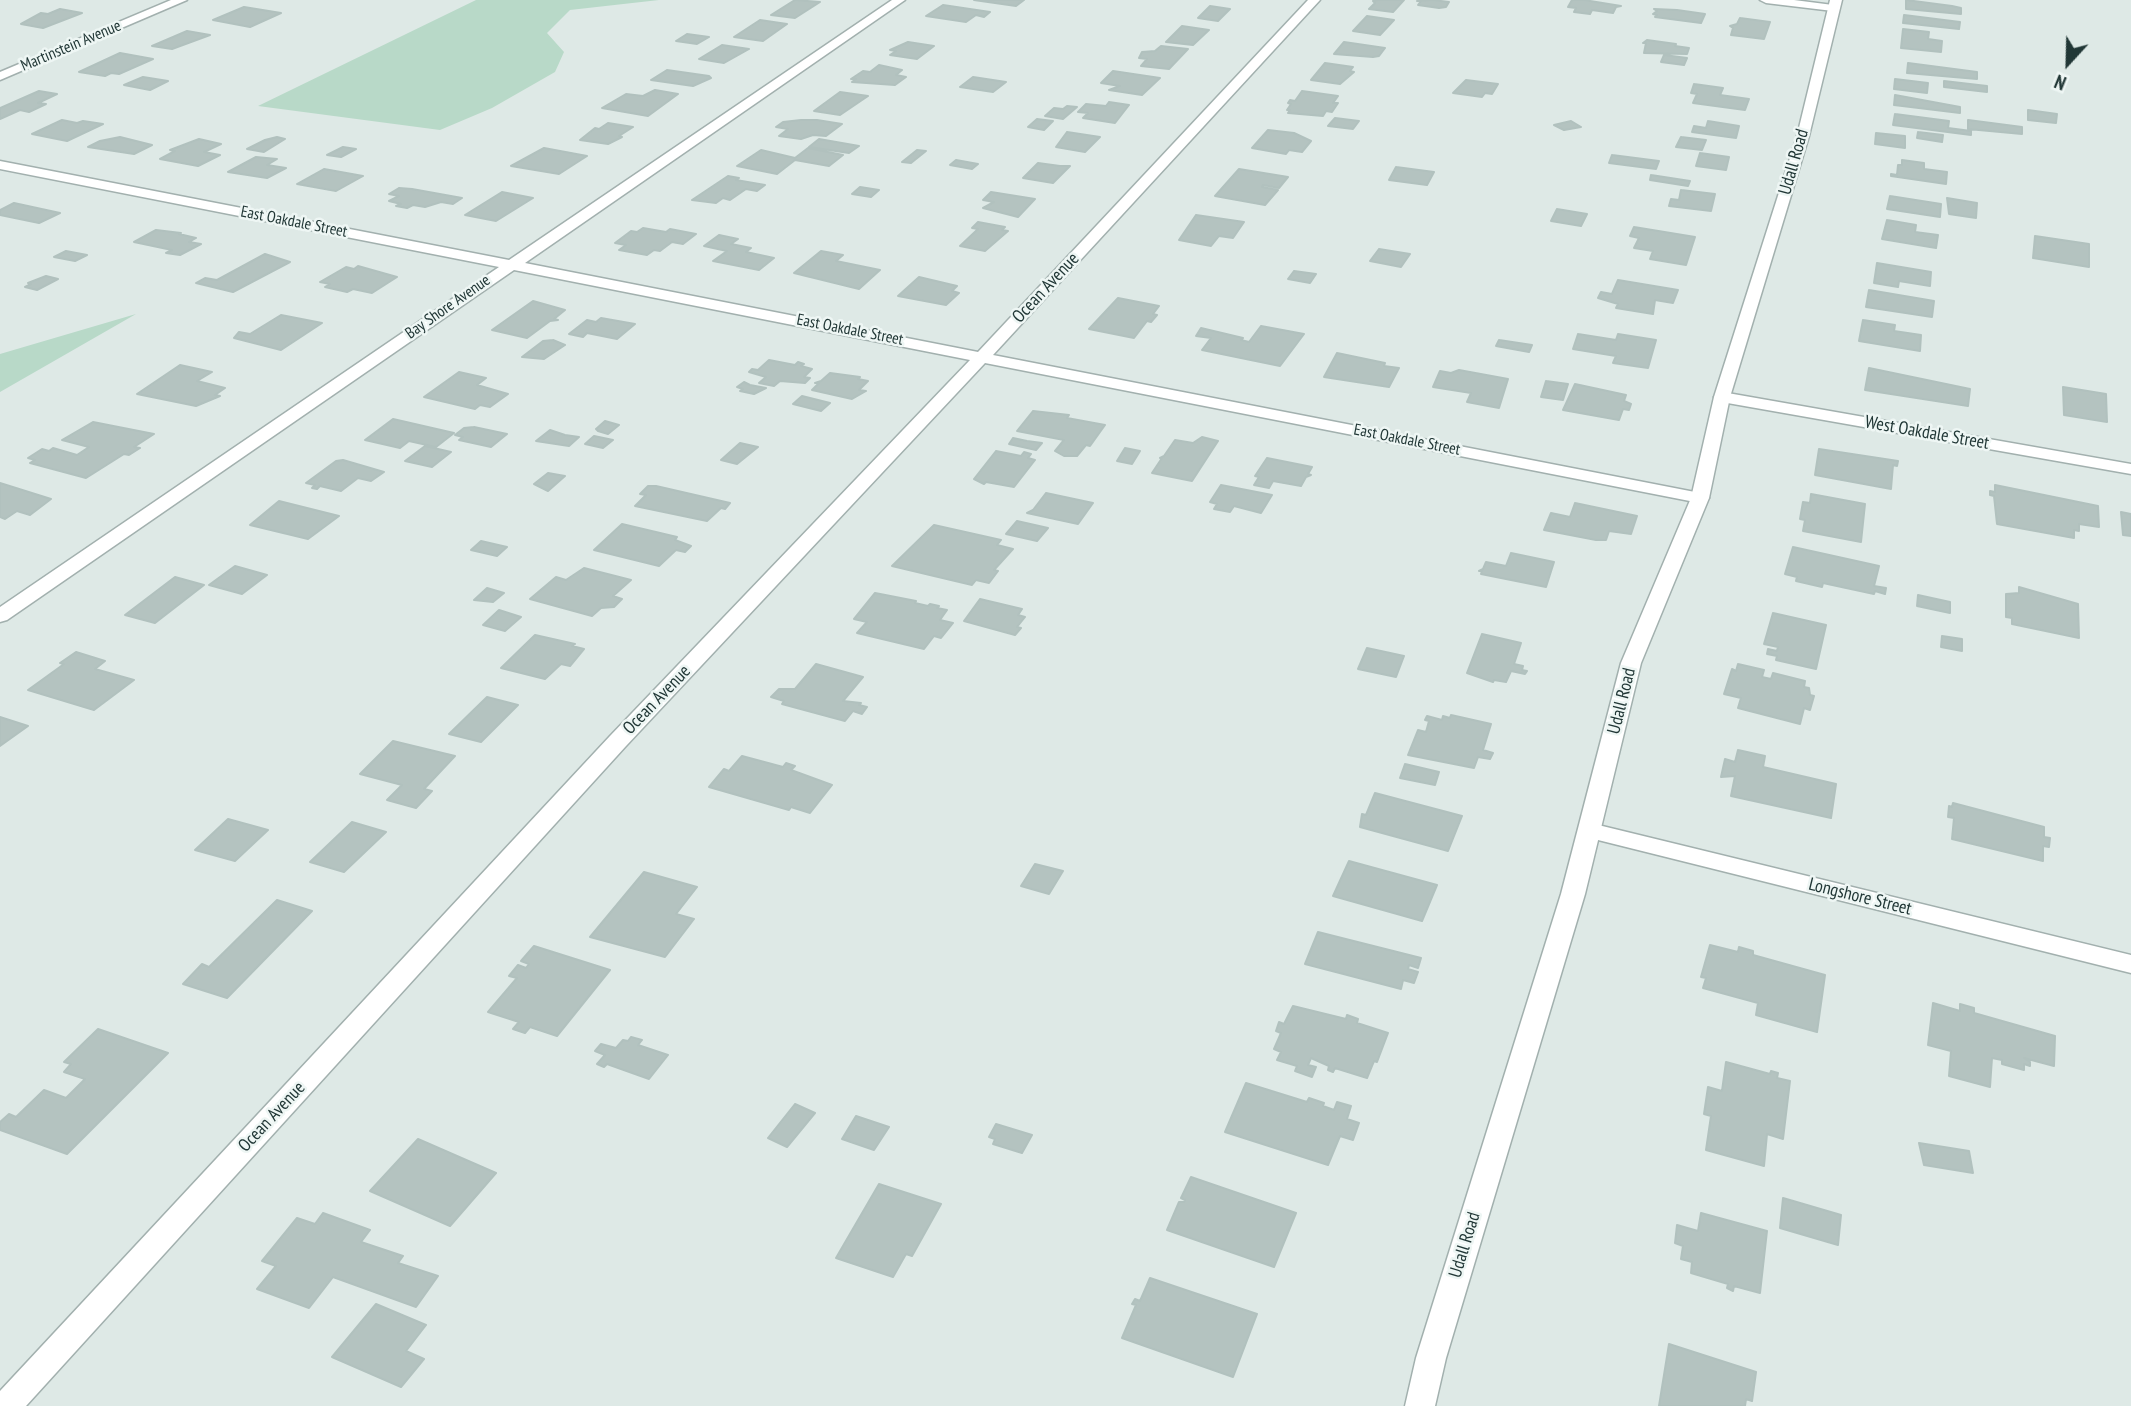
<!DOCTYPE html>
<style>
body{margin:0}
#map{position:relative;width:2131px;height:1406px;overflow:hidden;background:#dee9e6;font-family:"PT Sans Narrow",sans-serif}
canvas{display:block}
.north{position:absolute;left:2033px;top:28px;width:70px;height:70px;-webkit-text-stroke:5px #eef6f4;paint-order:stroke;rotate:202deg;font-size:19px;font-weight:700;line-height:28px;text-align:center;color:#213736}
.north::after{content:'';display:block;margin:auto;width:24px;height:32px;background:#213736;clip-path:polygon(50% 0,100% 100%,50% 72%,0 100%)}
</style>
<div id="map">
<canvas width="2131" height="1406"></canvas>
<div class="north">N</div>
</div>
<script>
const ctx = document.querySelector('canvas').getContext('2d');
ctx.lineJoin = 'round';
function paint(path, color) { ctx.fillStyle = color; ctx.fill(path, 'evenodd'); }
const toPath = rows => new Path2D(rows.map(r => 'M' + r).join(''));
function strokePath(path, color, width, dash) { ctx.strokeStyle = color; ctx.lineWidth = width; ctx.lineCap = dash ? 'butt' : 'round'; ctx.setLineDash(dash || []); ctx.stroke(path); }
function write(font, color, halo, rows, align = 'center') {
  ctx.font = font + ' "PT Sans Narrow",sans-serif'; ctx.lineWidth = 5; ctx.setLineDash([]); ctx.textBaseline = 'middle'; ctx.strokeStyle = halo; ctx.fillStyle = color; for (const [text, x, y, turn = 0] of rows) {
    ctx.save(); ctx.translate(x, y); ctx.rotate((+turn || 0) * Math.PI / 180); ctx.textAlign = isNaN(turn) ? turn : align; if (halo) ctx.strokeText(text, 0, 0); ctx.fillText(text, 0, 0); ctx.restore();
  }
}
paint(toPath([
 [476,0,659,0,570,10,547,33,564,52,555,72,492,108,440,130,258,106],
 [136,314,0,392,0,354]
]), '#b8d9c8');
const building = toPath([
 [795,0,820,2,795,18,771,15,795,0],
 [974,0,1024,0,1016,6,974,0],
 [1378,0,1404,0,1393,12,1369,9,1375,3,1373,1,1378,0],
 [1433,0,1449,2,1446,7,1439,8,1418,5,1421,1,1417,1,1433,0],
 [1572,0,1584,0,1621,6,1616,7,1613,13,1592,10,1590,14,1574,12,1576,8,1568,7,1572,0],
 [1906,0,1952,6,1961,8,1961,14,1906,9,1906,0],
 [943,5,990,12,984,17,976,15,966,22,926,16,943,5],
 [1210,6,1230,9,1218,21,1198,18,1210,6],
 [244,7,281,13,250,27,213,20,244,7],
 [60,9,82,13,43,28,21,24,41,13,48,14,60,9],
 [1654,9,1677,10,1705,14,1701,23,1655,17,1657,15,1653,14,1657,11,1654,9],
 [1904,15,1960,22,1959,29,1903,23,1904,15],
 [1367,16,1394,20,1380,35,1353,31,1367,16],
 [1740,18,1770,22,1764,39,1731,35,1733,28,1730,26,1737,24,1740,18],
 [760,20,787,24,763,41,734,37,760,20],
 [1182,26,1209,30,1193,45,1166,42,1182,26],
 [1903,29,1929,32,1928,39,1942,41,1941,52,1901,48,1903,29],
 [187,31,210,35,172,49,152,46,187,31],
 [687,34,709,37,697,44,676,41,687,34],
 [1647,40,1676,44,1675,46,1689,48,1687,54,1644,53,1646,43,1643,43,1647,40],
 [908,42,934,46,917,59,890,55,896,51,890,50,908,42],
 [1344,42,1385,48,1379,56,1373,57,1334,54,1344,42],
 [722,45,749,49,724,63,699,59,722,45],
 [1161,46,1188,49,1169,69,1141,66,1147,59,1139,58,1142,52,1155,51,1161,46],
 [120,53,153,59,119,74,111,73,105,76,79,72,120,53],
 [1664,55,1687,58,1684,65,1661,62,1664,55],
 [1325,63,1353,67,1350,71,1354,72,1340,84,1311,80,1325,63],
 [1908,63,1977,72,1977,79,1907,73,1908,63],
 [879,65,902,70,896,75,906,77,895,85,852,82,856,79,851,79,863,71,870,72,879,65],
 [667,70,709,76,711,78,693,86,651,80,667,70],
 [1113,71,1160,78,1142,95,1109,90,1120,86,1101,83,1113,71],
 [143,77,168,81,150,90,124,85,143,77],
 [973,77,1006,82,993,92,960,87,973,77],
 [1895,79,1928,83,1927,93,1894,89,1895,79],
 [1466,80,1498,84,1492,94,1485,93,1482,97,1453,93,1466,80],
 [1944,81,1987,86,1987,92,1944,87,1944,81],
 [1694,84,1723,88,1720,95,1749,99,1745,110,1693,103,1697,94,1691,93,1694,84],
 [655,90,678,94,648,116,602,108,626,94,643,96,655,90],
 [39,91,57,94,38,103,46,104,29,112,20,110,0,119,0,108,39,91],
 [1302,91,1338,96,1333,103,1338,103,1332,112,1326,111,1323,116,1288,113,1290,110,1287,110,1291,104,1288,103,1290,100,1295,101,1302,91],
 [840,92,868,96,840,115,814,111,840,92],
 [1895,95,1960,107,1960,113,1894,105,1895,95],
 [1109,102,1129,105,1115,123,1083,118,1088,113,1078,112,1086,104,1106,106,1109,102],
 [1067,106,1077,107,1063,119,1045,116,1054,108,1063,109,1067,106],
 [2028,110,2057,114,2056,123,2028,120,2028,110],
 [1895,114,1949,121,1948,128,1971,131,1971,135,1893,125,1895,114],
 [1335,118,1359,121,1353,129,1328,126,1335,118],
 [1037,119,1053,121,1044,130,1028,127,1037,119],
 [62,120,77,123,83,121,103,124,67,141,32,134,62,120],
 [801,120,817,120,842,124,826,136,813,135,801,139,779,136,788,129,776,127,783,122,801,120],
 [1968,120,2022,127,2022,134,1968,129,1968,120],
 [1571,121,1581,127,1564,130,1554,125,1571,121],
 [1708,121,1739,126,1736,138,1692,132,1694,126,1706,128,1708,121],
 [608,123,633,127,619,136,622,137,608,144,580,140,595,128,599,129,608,123],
 [1268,130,1294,133,1311,141,1302,152,1289,150,1286,154,1252,148,1268,130],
 [1067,132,1100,137,1085,152,1056,147,1067,132],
 [1918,132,1943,135,1942,142,1917,138,1918,132],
 [1876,133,1905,136,1905,148,1875,144,1876,133],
 [120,137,152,145,134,154,88,147,100,141,120,137],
 [277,137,285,139,264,152,247,149,265,140,277,137],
 [1681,137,1706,140,1702,150,1676,147,1681,137],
 [199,139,221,144,204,152,220,155,198,166,160,159,175,151,170,150,199,139],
 [819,139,859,146,849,153,809,147,819,139],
 [343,147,356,149,341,157,327,155,343,147],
 [544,148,587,156,559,174,511,166,544,148],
 [808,148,843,155,829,166,795,160,777,174,737,166,761,150,795,158,808,148],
 [917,150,926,151,911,163,902,162,917,150],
 [1700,153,1729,157,1726,170,1696,166,1700,153],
 [1612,155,1659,161,1656,169,1609,163,1612,155],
 [256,157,277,159,267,165,286,168,267,178,228,172,256,157],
 [956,160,978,164,972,169,950,165,956,160],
 [1902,160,1924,163,1924,169,1947,172,1946,184,1891,176,1891,174,1897,175,1898,165,1902,165,1902,160],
 [1038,163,1060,166,1070,166,1053,183,1023,178,1038,163],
 [1396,167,1434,172,1427,185,1389,180,1396,167],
 [324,169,363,176,336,191,297,184,324,169],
 [1239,169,1288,177,1279,188,1263,185,1262,187,1278,190,1265,205,1215,196,1239,169],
 [1651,175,1690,181,1688,186,1650,180,1651,175],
 [728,176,739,178,736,180,765,185,757,191,746,189,730,200,723,198,716,203,692,200,728,176],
 [860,187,879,190,871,197,852,194,860,187],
 [399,188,412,189,462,198,453,204,441,202,425,207,413,205,407,208,396,206,401,204,389,201,399,196,389,194,399,188],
 [1681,190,1715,194,1711,211,1669,206,1671,199,1679,200,1681,190],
 [502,192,533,198,496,221,465,215,502,192],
 [991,192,1035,199,1018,217,983,208,994,202,983,200,991,192],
 [1890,196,1941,204,1940,217,1887,209,1890,196],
 [1947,198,1977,203,1976,218,1949,214,1947,198],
 [14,203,60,213,39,223,0,215,0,210,14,203],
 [1557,209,1587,214,1581,226,1551,221,1557,209],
 [1196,215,1244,222,1233,238,1219,236,1211,246,1179,240,1196,215],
 [1887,220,1916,225,1915,232,1938,235,1936,248,1882,239,1887,220],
 [978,222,1005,227,1002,230,1008,231,985,251,960,246,978,229,972,228,978,222],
 [1634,227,1695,237,1686,265,1650,259,1653,251,1634,248,1639,238,1630,236,1634,227],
 [643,228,666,232,670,229,696,234,683,244,672,242,660,251,654,250,647,255,619,250,626,245,615,243,631,231,637,232,643,228],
 [156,230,181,233,179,234,196,238,189,242,201,244,180,255,166,253,172,250,134,242,156,230],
 [719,235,738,239,731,244,751,248,746,252,774,258,759,270,713,261,727,251,704,246,719,235],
 [2035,236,2089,244,2089,267,2033,258,2035,236],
 [1379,249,1410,254,1401,267,1370,261,1379,249],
 [66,251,87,255,75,261,54,257,66,251],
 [821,251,843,255,836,261,880,270,859,289,794,273,821,251],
 [265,254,290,262,233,292,196,283,205,278,217,280,265,254],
 [1877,263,1931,272,1930,286,1899,281,1898,287,1874,283,1877,263],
 [358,266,397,277,372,293,353,289,347,292,325,287,330,284,320,282,346,267,354,269,358,266],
 [1294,271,1316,274,1310,283,1288,279,1294,271],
 [46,276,58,279,37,290,25,287,31,284,28,283,46,276],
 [919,277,957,286,952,291,959,293,946,305,898,296,919,277],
 [1618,280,1678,290,1673,303,1655,300,1653,314,1616,308,1618,304,1598,298,1601,292,1612,294,1618,280],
 [1869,290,1934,301,1932,317,1866,307,1869,290],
 [1118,298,1159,306,1153,314,1157,315,1151,322,1147,321,1134,338,1089,329,1118,298],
 [533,301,565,310,554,319,558,320,550,321,527,338,492,330,533,301],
 [281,315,322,323,281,350,234,338,239,332,250,334,281,315],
 [601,318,635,324,617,339,587,333,583,337,569,334,587,320,596,322,601,318],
 [1863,320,1895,325,1894,331,1921,335,1920,351,1859,341,1863,320],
 [1261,326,1304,334,1280,366,1202,350,1211,338,1196,336,1201,328,1243,338,1241,340,1249,342,1261,326],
 [1578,334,1616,340,1618,334,1656,340,1648,368,1613,363,1616,356,1573,349,1578,334],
 [553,340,565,345,544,359,522,357,543,341,553,340],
 [1499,340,1532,345,1529,352,1496,346,1499,340],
 [1337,353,1385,363,1384,366,1399,368,1389,387,1324,377,1337,353],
 [769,360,795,365,798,362,804,364,801,366,812,369,804,377,810,378,805,383,780,381,774,386,759,383,766,377,749,372,752,369,758,370,769,360],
 [180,365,212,372,197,381,225,388,215,395,220,396,196,406,137,394,180,365],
 [1869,368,1970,389,1968,406,1865,390,1869,368],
 [1459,370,1508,379,1499,408,1467,402,1471,393,1433,387,1440,371,1451,373,1459,370],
 [459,372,486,378,477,385,508,394,490,407,480,405,475,409,424,397,459,372],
 [830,373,860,377,858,379,868,381,859,390,866,391,852,399,812,390,819,383,815,383,821,381,830,373],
 [1546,381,1568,384,1563,400,1541,397,1546,381],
 [744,382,750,385,766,388,754,394,740,391,743,389,737,387,744,382],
 [1575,384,1626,395,1624,401,1631,404,1629,410,1623,409,1619,420,1563,410,1575,384],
 [2063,387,2106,394,2107,422,2064,415,2063,387],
 [802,396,830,403,821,411,793,404,802,396],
 [1033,411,1069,415,1067,418,1105,425,1090,446,1086,445,1077,456,1064,456,1055,451,1064,440,1017,431,1033,411],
 [393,419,454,433,436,447,409,441,400,448,365,440,393,419],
 [605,421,619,425,608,434,598,431,596,429,605,421],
 [93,422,154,434,134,447,140,448,129,455,124,454,86,478,30,463,35,460,28,458,42,449,49,451,53,448,77,455,89,447,62,440,93,422],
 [474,427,507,434,491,447,459,440,463,437,455,435,464,428,474,427],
 [550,430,565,435,579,437,569,446,536,441,550,430],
 [594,436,613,440,603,448,585,444,594,436],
 [1202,437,1218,441,1192,481,1152,473,1162,458,1160,458,1164,456,1175,440,1193,443,1202,437],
 [1013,438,1027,441,1042,443,1036,450,1009,444,1013,438],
 [740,443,758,447,737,464,721,460,740,443],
 [425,446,451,452,432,467,405,461,425,446],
 [1125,448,1140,451,1132,464,1117,461,1125,448],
 [1819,449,1898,461,1897,466,1893,465,1891,489,1815,475,1819,449],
 [996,451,1021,456,1024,452,1031,454,1028,458,1035,460,1014,487,986,482,984,484,974,479,996,451],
 [1267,458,1312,467,1308,474,1311,475,1306,477,1301,486,1273,481,1269,488,1254,485,1259,477,1255,476,1267,458],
 [343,460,384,472,371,481,358,478,341,491,320,486,317,489,312,488,315,485,306,483,336,461,343,460],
 [548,473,565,476,548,491,534,484,548,473],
 [0,483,51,499,30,515,17,511,5,519,0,517,0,483],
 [1221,485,1272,495,1261,513,1234,506,1230,512,1214,509,1217,504,1210,502,1221,485],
 [1995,485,2098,506,2099,527,2079,524,2079,531,2074,530,2074,538,1997,524,1994,496,1990,495,1990,491,1995,492,1995,485],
 [648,486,656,486,730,503,725,509,721,508,707,521,635,506,646,495,640,494,648,486],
 [1046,493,1093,503,1078,524,1027,513,1033,510,1046,493],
 [1811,494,1865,504,1861,542,1803,531,1805,520,1800,519,1803,502,1810,503,1811,494],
 [279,501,339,516,308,539,250,525,279,501],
 [1575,503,1637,516,1631,534,1609,531,1606,540,1596,540,1544,530,1551,513,1570,517,1575,503],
 [2121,512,2131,514,2131,536,2123,535,2121,512],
 [1017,521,1048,528,1037,541,1006,534,1017,521],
 [622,524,677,537,675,540,691,546,685,552,676,550,659,566,594,550,622,524],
 [934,525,1001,540,997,545,1013,549,994,570,998,571,989,583,976,580,972,585,892,566,934,525],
 [481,541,507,547,497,556,471,550,481,541],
 [1793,547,1879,566,1874,586,1886,588,1885,594,1875,591,1874,594,1823,583,1822,587,1796,581,1797,577,1785,574,1793,547],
 [1511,553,1554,562,1546,587,1481,574,1482,571,1479,571,1483,569,1486,562,1506,566,1511,553],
 [235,566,267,575,242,594,209,585,235,566],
 [584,568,631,580,613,596,622,599,614,607,601,608,592,616,530,599,556,577,566,580,584,568],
 [175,577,204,585,155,623,125,615,175,577],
 [2019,587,2078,604,2079,638,2012,624,2012,618,2006,617,2006,594,2019,593,2019,587],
 [487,588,504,593,493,602,474,600,487,588],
 [875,593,916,601,915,603,928,606,930,604,939,606,937,608,947,610,940,620,953,623,941,638,934,636,924,649,857,633,867,622,854,619,875,593],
 [1918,595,1950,602,1950,613,1917,606,1918,595],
 [980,599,1022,609,1018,615,1025,617,1017,627,1021,628,1015,635,964,621,980,599],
 [499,610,521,617,505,631,483,625,499,610],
 [1773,613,1826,625,1816,669,1776,660,1777,656,1767,654,1768,649,1777,651,1778,647,1764,644,1773,613],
 [1482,634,1521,643,1514,664,1523,666,1522,670,1527,671,1525,674,1511,671,1506,682,1494,680,1493,682,1467,673,1482,634],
 [535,635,575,644,572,646,584,649,570,666,561,664,545,679,501,668,535,635],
 [1942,636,1962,639,1962,651,1941,647,1942,636],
 [1367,648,1404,656,1396,677,1358,669,1367,648],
 [76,652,105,661,95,669,134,680,94,710,28,690,64,664,60,663,76,652],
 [816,664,863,677,843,701,861,703,859,705,867,707,862,714,853,711,845,721,782,704,784,701,771,697,779,689,795,689,816,664],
 [1738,664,1764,670,1762,677,1771,679,1773,673,1805,681,1804,687,1809,688,1810,695,1814,696,1810,710,1804,708,1800,724,1738,708,1741,698,1724,694,1732,669,1736,671,1738,664],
 [487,697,518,705,481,742,449,734,487,697],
 [1451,715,1491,724,1483,750,1493,753,1490,759,1478,757,1474,768,1408,755,1418,730,1426,732,1429,721,1425,720,1427,716,1442,720,1443,716,1450,718,1451,715],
 [0,717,28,726,0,746,0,717],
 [393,741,455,756,424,789,432,791,416,808,387,800,402,785,360,774,393,741],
 [1738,750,1765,756,1763,767,1836,784,1831,818,1731,796,1735,776,1721,777,1725,759,1735,762,1738,750],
 [742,756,783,767,786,763,795,766,791,770,832,785,810,813,791,807,789,810,709,787,724,769,729,771,742,756],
 [1405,764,1439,772,1435,785,1400,778,1405,764],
 [1375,793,1462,816,1448,851,1360,827,1362,814,1366,815,1375,793],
 [1953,803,2044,827,2044,837,2050,838,2049,847,2043,846,2043,861,1952,839,1954,818,1948,817,1949,806,1952,807,1953,803],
 [228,819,268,830,235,861,195,850,228,819],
 [352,822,386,832,344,872,310,862,352,822],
 [1349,861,1437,885,1422,921,1333,896,1349,861],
 [1035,864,1063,871,1049,894,1021,886,1035,864],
 [644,872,697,887,676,914,694,919,665,957,590,937,644,872],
 [277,900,312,911,227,998,183,984,202,964,209,967,277,900],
 [1318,932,1421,958,1418,968,1409,965,1408,969,1418,972,1414,983,1403,980,1401,989,1305,964,1318,932],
 [1710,945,1738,952,1739,947,1753,951,1753,955,1825,975,1817,1032,1756,1015,1758,1003,1703,988,1706,978,1701,977,1710,945],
 [534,946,610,970,557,1036,530,1027,525,1033,513,1029,519,1022,488,1012,517,978,509,976,518,965,526,968,529,964,521,961,534,946],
 [1933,1003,1960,1011,1960,1004,1974,1008,1974,1013,2055,1036,2054,1066,2024,1058,2030,1062,2030,1066,2024,1064,2024,1070,2002,1064,2002,1060,1992,1058,1990,1087,1949,1076,1951,1051,1928,1045,1933,1003],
 [1293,1006,1346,1019,1347,1015,1358,1019,1357,1023,1388,1033,1377,1062,1374,1061,1367,1078,1335,1068,1333,1072,1328,1070,1329,1066,1311,1058,1308,1065,1316,1067,1312,1077,1295,1071,1297,1066,1277,1060,1281,1052,1274,1049,1281,1033,1276,1031,1279,1022,1284,1024,1293,1006],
 [98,1029,168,1053,67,1154,0,1130,0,1122,9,1114,16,1117,44,1090,66,1098,85,1079,64,1072,71,1064,64,1062,98,1029],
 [631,1037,642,1040,638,1045,668,1055,649,1079,607,1064,604,1067,597,1064,605,1055,595,1051,601,1044,616,1048,623,1040,628,1041,631,1037],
 [1726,1062,1770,1074,1771,1071,1778,1073,1777,1078,1790,1081,1783,1139,1767,1134,1764,1166,1706,1150,1711,1116,1704,1114,1708,1087,1722,1091,1726,1062],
 [1246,1083,1307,1102,1309,1098,1324,1103,1323,1106,1334,1110,1337,1102,1351,1106,1347,1119,1359,1123,1353,1140,1340,1136,1328,1165,1225,1132,1246,1083],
 [795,1104,815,1113,787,1147,768,1138,795,1104],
 [856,1116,889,1127,874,1150,842,1139,856,1116],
 [996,1124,1032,1135,1022,1153,993,1144,995,1139,989,1137,996,1124],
 [418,1139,496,1173,450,1226,370,1191,418,1139],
 [1919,1143,1969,1151,1973,1173,1924,1165,1919,1143],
 [1191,1177,1296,1213,1274,1267,1167,1230,1179,1202,1184,1202,1185,1200,1181,1198,1191,1177],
 [879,1184,941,1204,912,1256,906,1254,893,1277,836,1258,879,1184],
 [1783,1198,1841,1215,1838,1245,1780,1228,1783,1198],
 [323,1213,370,1230,361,1242,403,1256,398,1263,438,1276,416,1307,333,1277,309,1308,257,1289,276,1266,262,1261,297,1218,315,1224,323,1213],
 [1701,1213,1767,1231,1760,1293,1734,1286,1733,1291,1727,1288,1728,1284,1691,1273,1692,1262,1681,1259,1683,1246,1675,1243,1677,1225,1698,1231,1701,1213],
 [1150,1278,1257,1314,1233,1377,1122,1338,1136,1305,1132,1304,1135,1299,1140,1301,1150,1278],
 [376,1304,426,1325,406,1351,424,1359,401,1387,332,1357,376,1304],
 [1669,1344,1756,1372,1752,1401,1746,1399,1745,1406,1659,1406,1669,1344]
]);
paint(building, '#b4c3c0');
strokePath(building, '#b1c1be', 2);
const minor = toPath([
 [171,0,187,0,0,80,0,72,171,0],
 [892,0,905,0,525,263,978,352,1308,0,1320,0,993,355,1700,493,1709,498,1700,503,985,363,626,746,26,1406,0,1406,0,1391,610,736,970,360,514,270,7,620,0,622,0,607,499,267,0,169,0,161,509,260,892,0],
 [1760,0,1794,0,1833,5,1839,8,1833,11,1766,3,1760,0],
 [1722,392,2131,464,2131,474,1716,401,1714,397,1722,392],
 [1590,823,2131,955,2131,973,1582,836,1579,831,1582,826,1590,823]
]);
const tertiary = toPath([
 [1830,0,1842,0,1809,136,1730,397,1709,498,1641,663,1585,894,1446,1358,1435,1406,1405,1406,1416,1358,1561,894,1621,663,1691,498,1714,397,1797,136,1830,0]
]);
strokePath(minor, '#a2b0ae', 3);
strokePath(tertiary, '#a2b0ae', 3);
paint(minor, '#fff');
paint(tertiary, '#fff');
write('16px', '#213736', '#eef6f4', [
 ["Martinstein Avenue",71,46,-23],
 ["East Oakdale Street",294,222,11],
 ["Bay Shore Avenue",448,307,-35],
 ["East Oakdale Street",850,330,11],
 ["East Oakdale Street",1407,440,11]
]);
write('18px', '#213736', '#eef6f4', [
 ["Udall Road",1794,162,-74],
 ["Ocean Avenue",1046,288,-47],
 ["West Oakdale Street",1927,433,10],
 ["Ocean Avenue",657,700,-46],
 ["Udall Road",1622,701,-76],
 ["Longshore Street",1860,897,14],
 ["Ocean Avenue",272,1117,-47],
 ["Udall Road",1465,1245,-73]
]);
</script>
